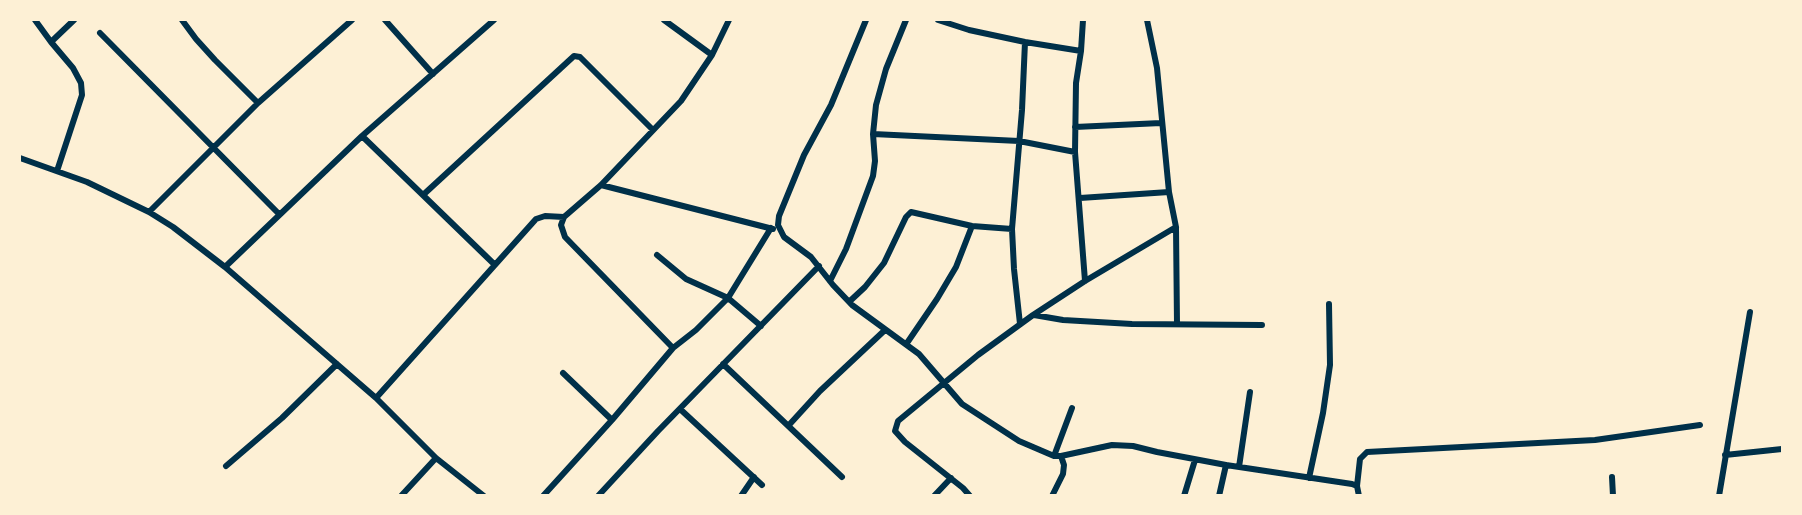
<!DOCTYPE html>
<style>
body{margin:0}
#map{position:relative;width:1802px;height:515px;overflow:hidden;background:#fdf0d5;font-family:"Exo 2",sans-serif}
canvas{display:block}
.frame{position:absolute;inset:0;border:21px solid #fdf0d5;pointer-events:none}
</style>
<div id="map">
<canvas width="1802" height="515"></canvas>
<div class="frame"></div>
</div>
<script>
const ctx = document.querySelector('canvas').getContext('2d');
ctx.lineJoin = 'round';
const toPath = rows => new Path2D(rows.map(r => 'M' + r).join(''));
function strokePath(path, color, width, dash) { ctx.strokeStyle = color; ctx.lineWidth = width; ctx.lineCap = dash ? 'butt' : 'round'; ctx.setLineDash(dash || []); ctx.stroke(path); }
strokePath(toPath([
 [35,20,51,42,73,68,81,83,82,95,57,171],
 [182,20,196,39,215,60,258,103],
 [385,20,433,74],
 [664,20,712,55],
 [866,20,831,105,804,155,779,216,778,225,784,237,811,257,833,285,852,305,919,354,962,404,1019,441,1054,456,1061,456,1112,445,1133,446,1157,452,1226,465,1352,484,1357,486,1359,496],
 [938,20,969,30,1025,42,1081,51],
 [1083,20,1081,51,1076,83,1075,152,1085,281],
 [1147,20,1157,68,1169,192,1176,227,1177,324],
 [100,33,279,214],
 [51,42,74,20],
 [1075,127,1161,123],
 [873,134,1019,141,1075,152],
 [362,136,495,265],
 [20,158,87,182,149,212,173,227,225,267,376,398,436,458,484,496],
 [601,185,773,229],
 [423,195,574,56,580,57,653,130],
 [1080,198,1169,192],
 [149,212,258,103,352,20],
 [657,255,686,279,728,298,761,326],
 [225,267,362,136,494,20],
 [830,281,846,249,873,176,875,161,873,134,876,105,886,69,906,20],
 [850,301,865,287,884,263,906,217,911,212,972,226,1012,229],
 [1034,315,1063,320,1132,324,1262,325],
 [1020,324,1014,269,1012,229,1022,110,1025,42],
 [907,343,937,299,956,267,972,226],
 [673,348,565,237,561,225,564,217,601,185,681,101,712,55,729,20],
 [723,364,842,477],
 [563,373,612,420],
 [376,398,536,219,545,216,564,217],
 [680,409,762,485],
 [789,425,820,391,885,330],
 [1725,455,1782,449],
 [1054,456,1072,408],
 [226,466,282,418,337,364],
 [1239,467,1250,392],
 [1612,477,1613,496],
 [1309,478,1323,413,1330,365,1329,304],
 [1357,486,1360,459,1367,452,1595,440,1700,425],
 [401,496,436,458],
 [543,496,612,420,673,348,696,330,728,298,771,228],
 [598,496,658,431,819,266],
 [741,496,754,477],
 [934,496,951,478],
 [970,496,963,488,905,442,895,431,898,421,978,355,1033,315,1085,281,1176,227],
 [1052,496,1063,474,1064,465,1061,456],
 [1184,496,1195,460],
 [1219,496,1226,465],
 [1719,496,1750,312]
]), '#003049', 6);
</script>
